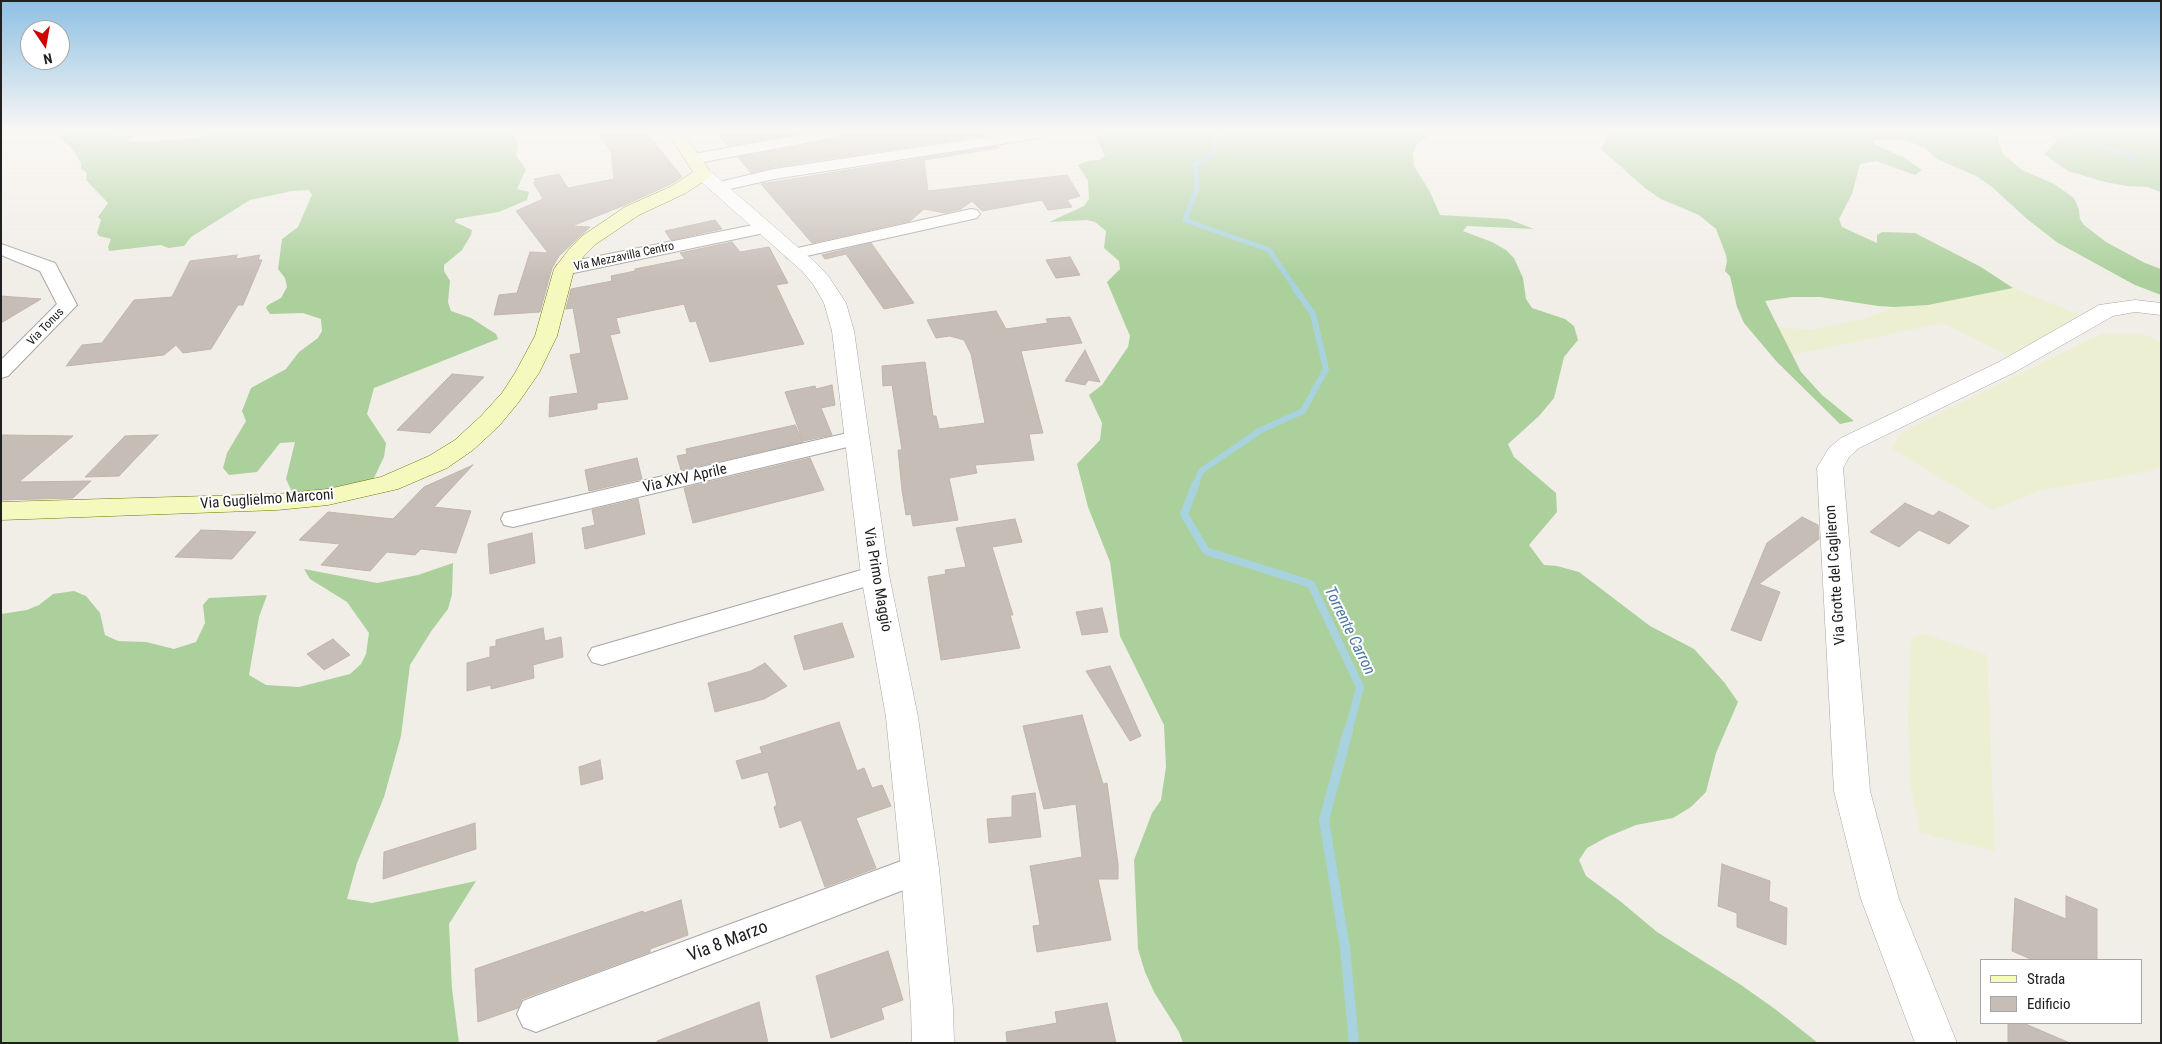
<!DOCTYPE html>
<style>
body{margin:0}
#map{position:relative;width:2162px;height:1044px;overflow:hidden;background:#f1eee7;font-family:"Roboto Condensed",sans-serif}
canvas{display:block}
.frame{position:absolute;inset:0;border:2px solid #202020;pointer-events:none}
.legend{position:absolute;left:1980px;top:959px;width:162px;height:65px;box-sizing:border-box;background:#fff;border:1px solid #a6a6a6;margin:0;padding:6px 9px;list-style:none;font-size:15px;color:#202020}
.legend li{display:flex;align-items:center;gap:10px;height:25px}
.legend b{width:25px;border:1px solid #a6a6a6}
.north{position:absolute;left:20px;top:20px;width:50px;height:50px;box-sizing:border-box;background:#fff;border:1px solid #a6a6a6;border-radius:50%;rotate:168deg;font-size:14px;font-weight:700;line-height:20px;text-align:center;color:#202020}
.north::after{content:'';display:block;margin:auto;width:18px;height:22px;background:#cf0202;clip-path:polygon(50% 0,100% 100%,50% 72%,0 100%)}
</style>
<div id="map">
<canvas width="2162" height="1044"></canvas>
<div class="frame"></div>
<ul class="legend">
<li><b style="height:6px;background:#f6f9bd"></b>Strada</li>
<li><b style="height:14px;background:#c6bdb6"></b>Edificio</li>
</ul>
<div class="north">N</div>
</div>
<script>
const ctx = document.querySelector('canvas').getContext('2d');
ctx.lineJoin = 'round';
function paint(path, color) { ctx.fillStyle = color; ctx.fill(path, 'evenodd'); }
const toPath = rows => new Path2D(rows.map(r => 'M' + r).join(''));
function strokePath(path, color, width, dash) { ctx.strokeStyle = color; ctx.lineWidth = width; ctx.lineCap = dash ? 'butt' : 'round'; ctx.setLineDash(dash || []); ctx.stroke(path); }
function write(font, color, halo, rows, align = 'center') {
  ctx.font = font + ' "Roboto Condensed",sans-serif'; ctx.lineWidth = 4; ctx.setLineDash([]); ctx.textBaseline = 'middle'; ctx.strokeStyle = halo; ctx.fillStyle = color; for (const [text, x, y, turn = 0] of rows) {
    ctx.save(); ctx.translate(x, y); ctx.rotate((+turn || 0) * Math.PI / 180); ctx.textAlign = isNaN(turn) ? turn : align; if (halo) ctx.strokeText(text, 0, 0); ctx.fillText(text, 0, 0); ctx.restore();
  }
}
paint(toPath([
 [2013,288,2098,322,2023,359,2007,355,1943,323,1792,355,1777,327,1811,330,1867,318,1895,307,1928,305],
 [2101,334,2143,334,2161,342,2161,467,2150,471,2038,491,1993,510,1891,448,1902,432],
 [1924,634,1987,655,1995,851,1920,833,1910,781,1908,719,1910,648,1914,637]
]), '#edefd3');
paint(toPath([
 [56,132,104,132,138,135,127,141,136,142,199,138,213,132,511,132,518,143,516,156,526,169,517,189,529,192,527,200,499,212,456,219,455,222,472,230,471,235,462,250,444,265,444,271,450,281,448,302,451,311,471,318,496,334,498,339,374,388,367,414,386,443,384,457,373,480,312,493,292,492,286,479,295,442,280,443,257,472,229,475,223,468,227,453,246,421,242,411,251,388,286,369,299,352,318,338,322,331,321,319,303,313,270,314,266,308,268,305,281,298,287,287,285,278,278,269,282,239,298,227,312,195,309,190,292,191,250,200,191,237,184,246,168,248,161,245,109,251,108,247,111,239,99,236,97,233,101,220,98,217,108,203,86,180,87,173,81,169,81,163,73,150,56,134],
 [1101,132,1434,132,1417,144,1413,152,1414,166,1430,192,1440,215,1508,219,1534,229,1467,226,1463,231,1492,242,1506,250,1514,258,1523,278,1526,299,1532,308,1565,319,1574,326,1578,340,1564,357,1554,398,1539,416,1508,444,1514,457,1556,493,1557,512,1529,545,1544,565,1557,566,1579,572,1650,626,1694,649,1724,682,1738,702,1716,753,1706,792,1691,807,1673,818,1636,825,1607,837,1587,848,1579,860,1586,876,1620,901,1657,932,1741,985,1775,1009,1818,1043,1183,1043,1179,1032,1154,992,1145,972,1138,949,1134,860,1152,813,1161,800,1166,767,1164,725,1120,636,1110,562,1088,507,1077,464,1100,440,1102,423,1089,395,1102,385,1128,347,1130,336,1107,282,1120,269,1119,261,1104,248,1106,231,1095,222,1087,220,1049,222,1084,206,1089,199,1088,181,1078,165,1087,161,1099,160,1105,156,1097,139],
 [1603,132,1999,132,1998,141,2004,155,2022,170,2054,184,2074,198,2079,210,2080,219,2084,225,2106,242,2145,263,2161,269,2161,295,2135,285,2058,243,2027,219,1991,186,1976,176,1937,159,1924,147,1904,140,1875,140,1874,144,1903,157,1922,170,1915,175,1876,161,1860,164,1852,194,1839,219,1842,227,1877,243,1877,235,1882,232,1915,233,1981,267,2013,288,1928,305,1895,307,1878,306,1820,297,1792,297,1765,301,1801,372,1822,395,1854,421,1840,424,1777,362,1744,323,1737,307,1730,276,1725,271,1727,261,1726,255,1716,229,1699,215,1661,199,1646,189,1601,149,1606,138],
 [2041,132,2161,132,2161,192,2147,187,2127,186,2105,182,2068,171,2044,154,2058,140],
 [453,563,452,594,448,609,432,630,410,665,401,736,384,797,357,863,347,899,372,903,476,881,449,924,452,989,459,1043,1,1043,1,614,27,610,39,605,53,594,74,591,86,596,100,613,105,635,118,641,146,642,174,649,196,642,205,623,203,605,209,598,267,595,259,617,249,675,266,685,299,687,350,674,361,664,366,654,369,633,347,602,310,579,304,569,377,583,418,575]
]), '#abd09c');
strokePath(toPath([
 [1217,132,1214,152,1195,165,1197,188,1185,220,1269,250,1295,288],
 [2045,132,2089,142,2136,158]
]), '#a8d2de', 5);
strokePath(toPath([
 [1196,484,1201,471,1261,430,1303,411,1326,369,1313,314,1294,287]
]), '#a8d2de', 6);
strokePath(toPath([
 [1196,483,1184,514,1206,551,1311,584,1360,687,1348,732]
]), '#a8d2de', 8);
strokePath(toPath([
 [1348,731,1324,820,1345,948,1354,1043]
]), '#a8d2de', 10);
const building = toPath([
 [597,132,646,132,682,177,671,184,625,205,572,226,590,227,559,256,552,268,540,312,494,315,499,295,517,293,530,252,548,253,516,211,543,199,533,182,536,182,534,179,559,174,568,188,614,179,611,151,597,132],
 [716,132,807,132,728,146,716,132],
 [847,132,982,132,986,135,774,167,751,173,738,157,837,139,847,132],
 [997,146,999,148,924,160,928,191,1067,175,1080,196,1067,200,1072,207,1048,210,1042,200,982,211,972,201,961,209,945,213,924,209,910,221,812,243,761,184,997,146],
 [715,220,722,229,671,240,665,231,715,220],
 [732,242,740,252,769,247,788,283,776,285,804,344,710,362,696,321,690,322,684,304,616,318,620,333,610,335,628,399,597,403,597,409,549,417,550,397,578,393,570,355,581,353,573,308,566,309,571,289,612,281,611,276,635,271,635,269,685,259,680,253,732,242],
 [871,243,914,303,884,309,846,254,825,259,822,255,871,243],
 [237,255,236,259,260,255,258,260,262,260,243,305,238,305,211,349,183,353,176,345,164,355,66,366,82,345,102,343,134,300,172,297,190,261,237,255],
 [1070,257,1080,275,1056,278,1046,260,1070,257],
 [1,296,41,299,1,323,1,296],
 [996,311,1006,329,1048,323,1046,319,1070,317,1082,343,1021,351,1043,433,1029,434,1034,460,975,465,977,473,949,478,958,520,913,526,911,514,906,515,902,490,898,450,902,450,892,385,883,386,882,366,925,362,933,416,936,416,939,429,985,423,971,354,964,340,950,336,936,338,927,320,996,311],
 [1085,350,1100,382,1088,380,1085,385,1065,381,1085,350],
 [452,374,484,377,430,433,397,430,452,374],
 [832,385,835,405,821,408,832,435,803,441,785,392,815,386,816,389,832,385],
 [795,425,803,442,681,470,677,456,687,454,686,449,795,425],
 [1,435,73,436,19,482,91,481,73,498,1,500,1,435],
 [158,435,119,476,85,477,125,436,158,435],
 [637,458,642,479,589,491,585,470,637,458],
 [810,458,824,490,693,523,684,488,810,458],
 [473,465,434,507,471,511,456,553,421,549,415,555,387,552,370,571,321,565,340,544,299,540,328,512,393,519,424,487,473,465],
 [638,499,645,534,585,549,582,528,595,525,592,510,638,499],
 [1905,503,1933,516,1939,511,1969,526,1949,544,1919,530,1899,547,1870,532,1905,503],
 [1802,517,1818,525,1819,539,1759,584,1780,592,1761,641,1731,630,1767,543,1802,517],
 [1015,519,1022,542,992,547,1013,615,1010,615,1020,648,941,660,928,577,946,574,945,570,966,567,956,528,1015,519],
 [201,530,256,532,232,559,175,557,201,530],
 [532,533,535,563,490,574,488,544,532,533],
 [1102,608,1108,632,1082,635,1076,612,1102,608],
 [842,623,854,657,804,670,794,636,842,623],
 [543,628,545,641,561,637,563,657,533,665,534,678,491,689,491,685,467,691,467,663,490,657,490,647,496,646,496,640,543,628],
 [333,639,350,655,324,670,307,654,333,639],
 [765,663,787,686,764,699,715,712,708,683,751,671,765,663],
 [1110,666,1141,736,1130,741,1086,671,1110,666],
 [1082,715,1103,784,1107,783,1118,864,1118,879,1098,879,1111,940,1037,952,1033,926,1040,925,1030,866,1082,857,1076,804,1044,809,1023,726,1082,715],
 [839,722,857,771,864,768,872,788,882,785,891,806,856,818,876,868,825,887,801,820,780,828,774,807,777,805,768,772,742,779,736,761,762,753,760,747,839,722],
 [600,760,603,779,581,785,579,767,600,760],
 [1035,793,1041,837,989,843,987,819,1012,817,1012,796,1035,793],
 [475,823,476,849,383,879,384,852,475,823],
 [1722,864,1770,881,1769,901,1787,908,1786,945,1737,927,1737,913,1718,906,1722,864],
 [2066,896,2097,909,2097,960,2033,960,2012,951,2015,898,2066,919,2066,896],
 [681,900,688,935,650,949,650,952,522,999,518,1008,478,1022,475,969,643,911,644,913,681,900],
 [888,951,903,1000,881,1008,884,1019,831,1038,816,976,888,951],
 [759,1002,768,1043,657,1043,657,1041,759,1002],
 [1107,1003,1116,1043,1007,1043,1006,1032,1057,1023,1055,1012,1107,1003],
 [2008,1023,2023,1023,2070,1043,2008,1043,2008,1023]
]);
paint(building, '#c6bdb6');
strokePath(building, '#c2b4a9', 1);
const minor = toPath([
 [815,132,845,132,842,135,837,137,693,164,687,162,685,159,687,156,693,154,815,132],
 [1020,132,1048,133,1045,136,1040,138,774,179,717,192,711,190,709,187,711,184,774,169,1020,132],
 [971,209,977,210,980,214,977,218,793,259,787,258,784,254,787,250,793,249,971,209],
 [763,223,769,224,772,228,769,232,564,275,557,273,555,269,557,265,564,263,763,223],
 [1,244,55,263,77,305,8,376,1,378,1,360,57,304,40,271,1,255,1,244],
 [856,431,864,433,867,438,864,443,513,527,504,525,501,519,504,513,513,511,856,431],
 [875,566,884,569,888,575,884,581,602,665,592,662,588,655,592,648,875,566],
 [920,854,932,859,937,869,932,879,536,1032,523,1027,517,1014,523,1001,536,996,920,854]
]);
const tertiary = toPath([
 [703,169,709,170,816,263,829,277,846,303,854,331,889,575,918,717,939,869,953,1008,954,1043,912,1043,911,1008,901,869,886,717,861,575,832,331,824,303,813,284,802,271,697,178,694,174,697,170,703,169],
 [2135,300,2161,303,2161,315,2135,312,2113,316,2015,372,1859,448,1849,457,1843,468,1870,791,1899,899,1957,1043,1915,1043,1861,899,1834,791,1817,468,1829,448,1841,438,1999,362,2099,305,2135,300]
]);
const secondary = toPath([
 [667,132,683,132,712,174,709,178,684,194,639,215,596,244,584,256,574,270,557,336,539,373,518,403,499,426,473,450,447,468,398,489,328,505,277,510,1,520,1,502,277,494,328,489,381,477,429,456,455,440,481,416,502,393,515,373,535,336,554,269,570,248,582,236,625,207,672,186,693,172,667,132]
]);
strokePath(minor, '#a7a7a7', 2);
strokePath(tertiary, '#a7a7a7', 1);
strokePath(secondary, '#6d7906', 1);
paint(minor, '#fff');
paint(tertiary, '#fff');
paint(secondary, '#f6f9bd');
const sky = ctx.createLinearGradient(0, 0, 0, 278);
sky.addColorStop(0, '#8ec0e4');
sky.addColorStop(0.47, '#f9f7f4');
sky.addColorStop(1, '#f9f7f400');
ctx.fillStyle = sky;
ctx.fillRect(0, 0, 2162, 278);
write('12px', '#202020', '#fff', [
 ["Via Mezzavilla Centro",624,257,-12],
 ["Via Tonus",46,327,-46]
]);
write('15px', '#202020', '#fff', [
 ["Via XXV Aprile",685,479,-13],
 ["Via Guglielmo Marconi",267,500,-4],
 ["Via Grotte del Caglieron",1836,575,-94],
 ["Via Primo Maggio",877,580,80]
]);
write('italic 16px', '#4a7aa8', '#fff', [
 ["Torrente Carron",1349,631,64]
]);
write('18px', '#202020', '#fff', [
 ["Via 8 Marzo",728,942,-21]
]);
</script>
